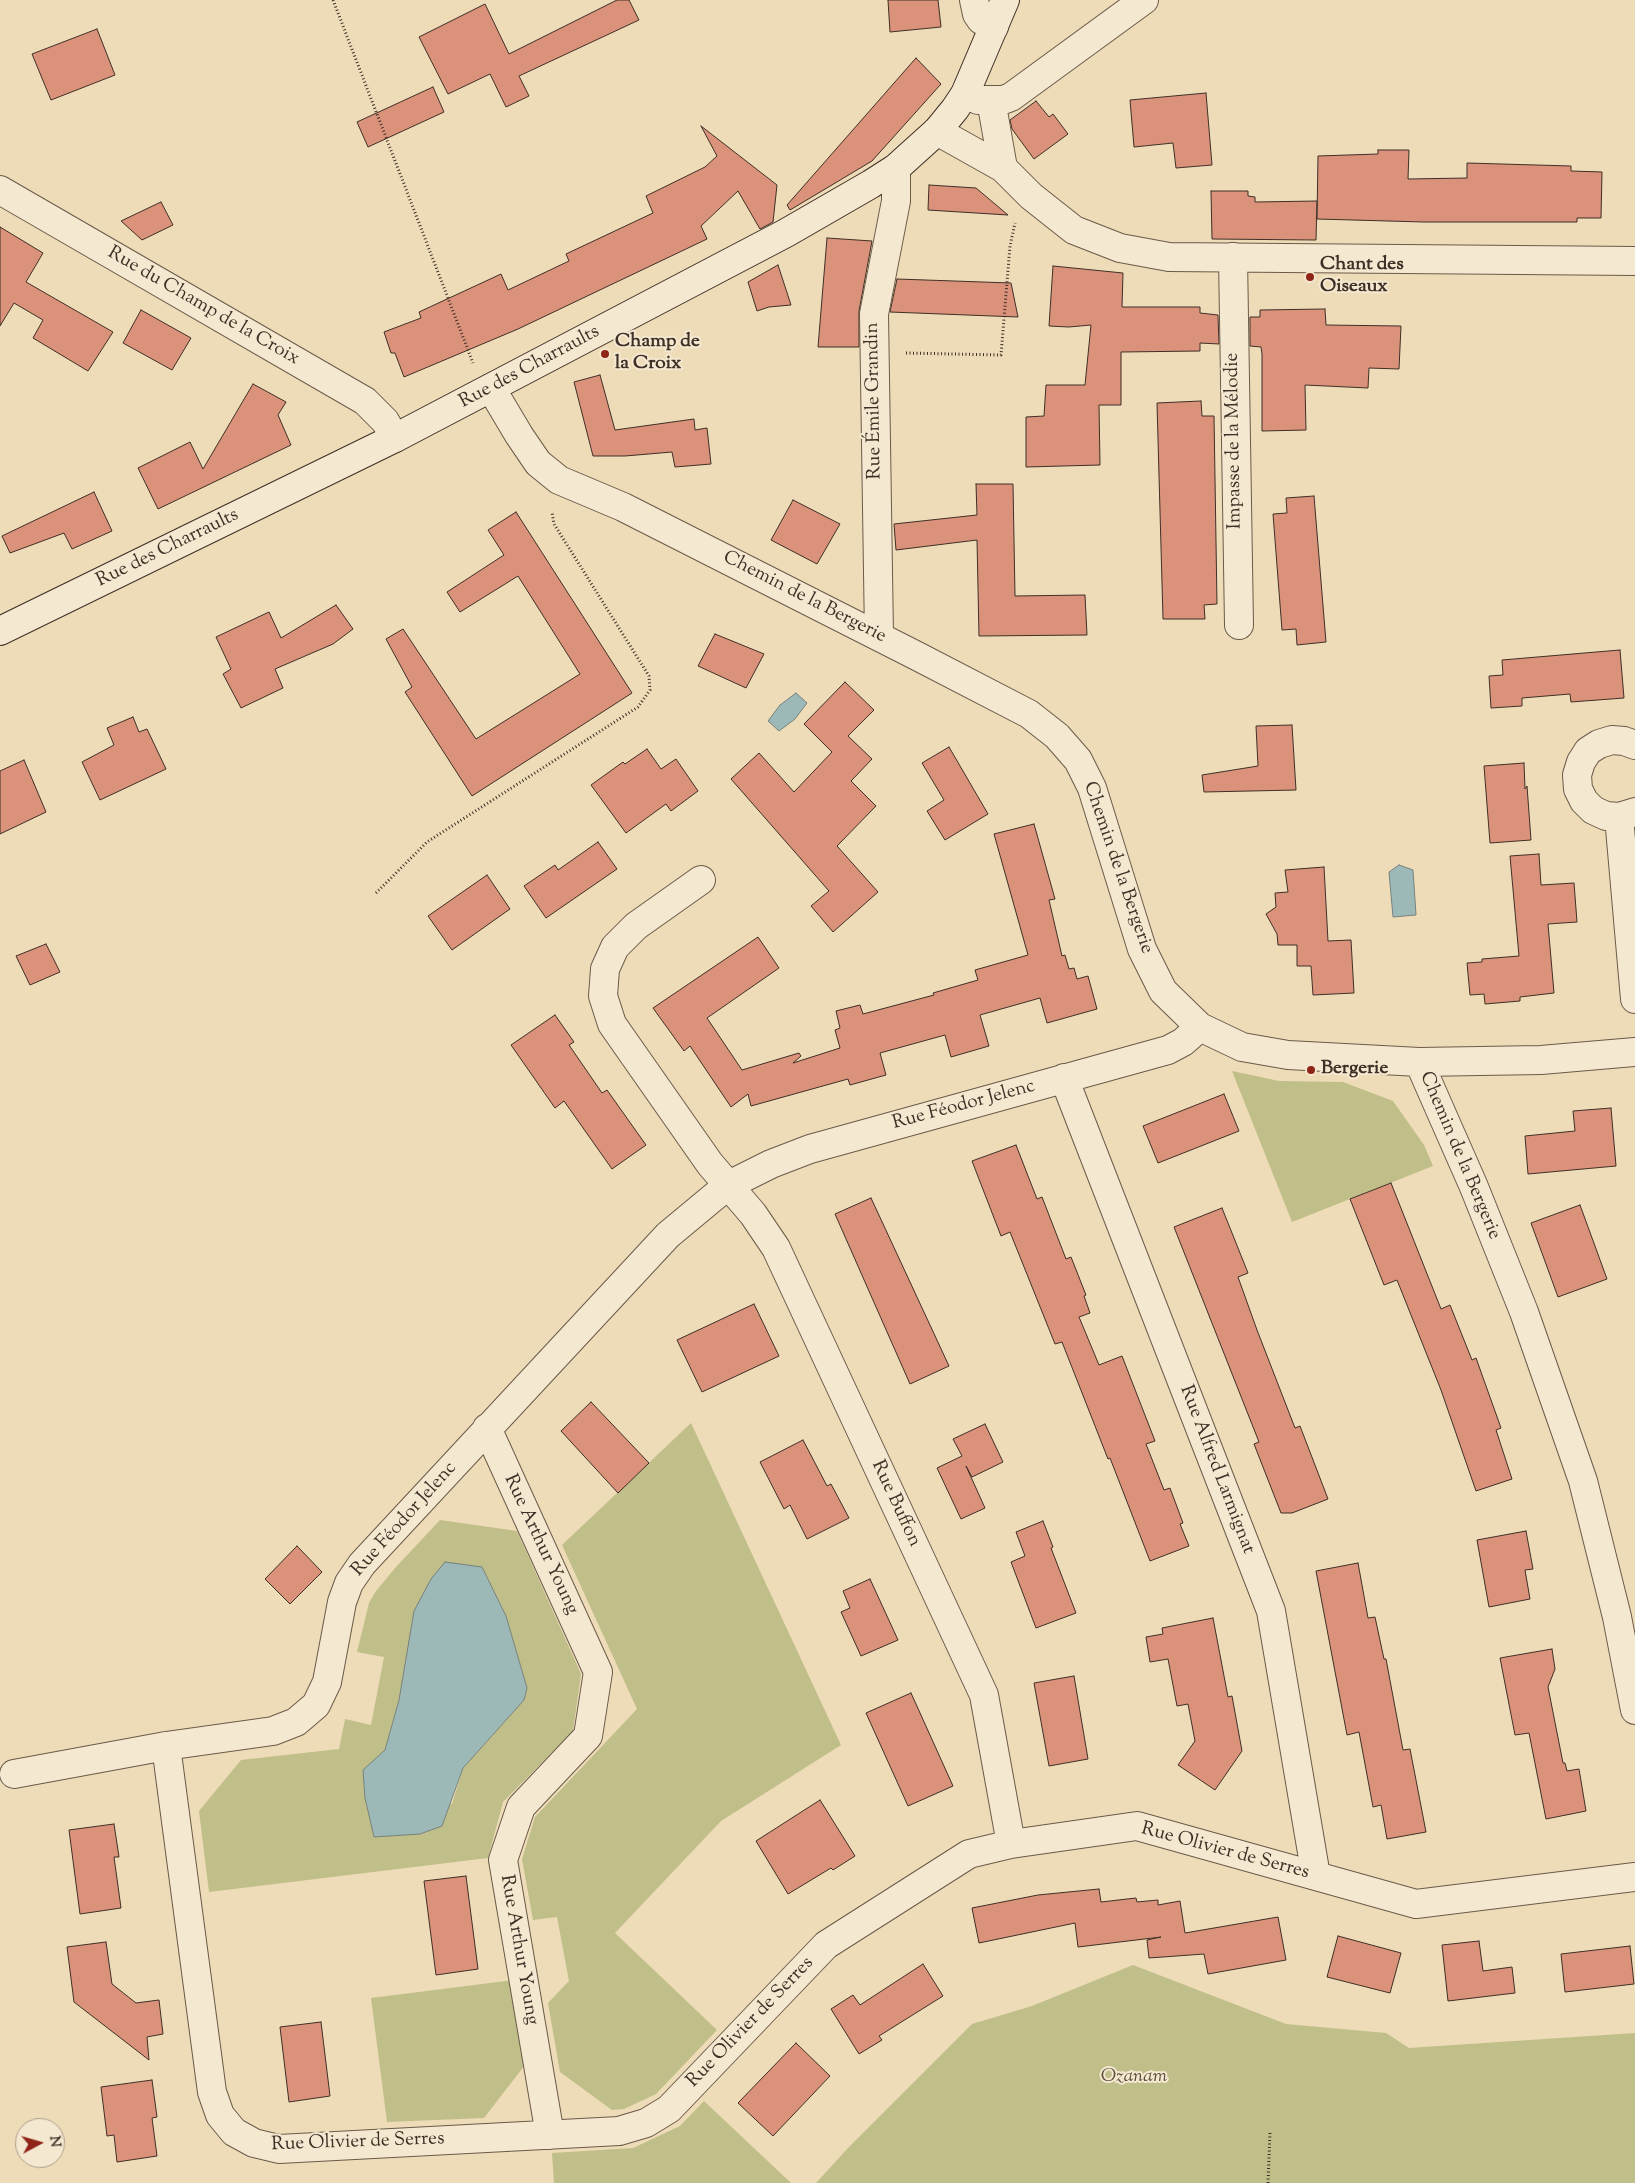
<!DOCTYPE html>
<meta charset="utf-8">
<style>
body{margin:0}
#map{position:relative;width:1635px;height:2183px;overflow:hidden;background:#eedbb7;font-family:"Sorts Mill Goudy",serif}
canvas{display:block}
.north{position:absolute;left:15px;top:2118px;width:50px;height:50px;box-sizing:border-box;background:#f4e8d0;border:1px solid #ac9e8c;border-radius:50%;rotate:84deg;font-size:14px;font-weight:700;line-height:20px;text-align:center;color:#3f2f26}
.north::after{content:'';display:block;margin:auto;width:18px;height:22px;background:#8f2418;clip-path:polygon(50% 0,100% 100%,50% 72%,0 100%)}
</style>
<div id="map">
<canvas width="1635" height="2183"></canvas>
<div class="north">N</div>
</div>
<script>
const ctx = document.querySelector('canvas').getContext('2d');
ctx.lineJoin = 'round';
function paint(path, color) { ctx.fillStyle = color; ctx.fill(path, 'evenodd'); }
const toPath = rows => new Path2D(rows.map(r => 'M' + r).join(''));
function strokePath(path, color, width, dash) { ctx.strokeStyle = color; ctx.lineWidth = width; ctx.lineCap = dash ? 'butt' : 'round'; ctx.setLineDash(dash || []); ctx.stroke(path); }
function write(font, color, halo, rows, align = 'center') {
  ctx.font = font + ' "Sorts Mill Goudy",serif'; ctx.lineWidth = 4; ctx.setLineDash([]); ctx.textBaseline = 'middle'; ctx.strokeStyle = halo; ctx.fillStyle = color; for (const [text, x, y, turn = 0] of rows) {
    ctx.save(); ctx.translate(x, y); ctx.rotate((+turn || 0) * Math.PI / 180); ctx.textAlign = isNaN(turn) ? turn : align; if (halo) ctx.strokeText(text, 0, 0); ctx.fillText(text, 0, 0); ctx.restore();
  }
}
paint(toPath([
 [1232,1071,1279,1081,1343,1082,1393,1101,1424,1145,1433,1166,1292,1222],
 [691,1423,841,1745,721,1821,615,1933,717,2030,656,2094,624,2109,612,2110,560,2072,548,2003,569,1981,557,1917,533,1920,522,1859,535,1817,637,1709,562,1545],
 [440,1520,517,1531,581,1674,573,1731,503,1802,488,1858,209,1892,199,1811,241,1760,339,1749,345,1719,371,1725,384,1657,357,1652,369,1603,376,1591,396,1567],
 [482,1567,506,1616,527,1688,524,1700,463,1768,452,1804,363,1770,385,1750,399,1700],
 [1133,1965,1286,2024,1386,2033,1409,2048,1635,2033,1635,2183,816,2183,849,2147,972,2024,1032,2006],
 [514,1980,528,2061,484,2118,387,2122,371,1998],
 [704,2101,791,2183,554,2183,552,2153,633,2148,680,2126]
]), '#c0be89');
const water = toPath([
 [796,693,807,703,795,719,779,731,768,721,780,705,796,693],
 [1399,865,1413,870,1416,915,1393,917,1389,872,1399,865],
 [445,1562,482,1567,506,1616,527,1688,524,1700,463,1768,442,1826,420,1834,374,1837,365,1798,363,1770,385,1750,399,1700,414,1611,431,1579,445,1562]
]);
paint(water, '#9cb9b7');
strokePath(water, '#77827d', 1);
const building = toPath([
 [617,0,629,0,639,20,519,76,529,96,506,107,490,74,448,94,419,37,485,4,509,54,617,0],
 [888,0,938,0,941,27,890,32,888,0],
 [97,29,115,75,51,100,32,54,97,29],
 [916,58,941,84,872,161,790,210,787,205,916,58],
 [433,87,444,112,368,147,357,122,433,87],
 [1206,93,1212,165,1176,168,1173,143,1134,147,1130,100,1206,93],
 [1036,101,1049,117,1053,114,1068,134,1034,159,1012,129,1010,120,1036,101],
 [701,126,777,185,773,222,760,229,738,191,701,226,707,239,518,329,404,377,395,353,391,353,384,332,421,318,419,312,501,274,508,290,569,261,566,254,653,213,646,196,705,167,717,156,701,126],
 [1378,150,1409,150,1408,179,1467,178,1467,163,1571,166,1571,171,1602,172,1601,218,1577,218,1577,222,1424,222,1317,219,1318,156,1378,154,1378,150],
 [929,185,976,188,1008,215,928,210,929,185],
 [1211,191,1248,191,1248,196,1255,197,1255,202,1317,201,1316,240,1212,239,1211,191],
 [161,202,173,225,142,240,121,221,161,202],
 [0,227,43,253,26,282,113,332,88,371,33,338,43,320,14,303,0,326,0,227],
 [827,238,872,241,859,311,859,347,818,347,827,238],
 [778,265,791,305,769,307,757,311,748,282,778,265],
 [1053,266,1123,273,1122,307,1200,307,1200,313,1218,315,1219,344,1200,343,1200,351,1121,352,1121,405,1099,405,1100,465,1026,467,1026,417,1044,416,1046,385,1085,385,1091,325,1069,327,1049,326,1053,266],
 [897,279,1011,283,1018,317,890,312,897,279],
 [1325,309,1326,325,1401,326,1399,369,1369,368,1368,388,1305,385,1306,430,1262,431,1262,354,1261,347,1250,346,1250,317,1260,317,1260,310,1325,309],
 [141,310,191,338,172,370,123,343,141,310],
 [600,375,615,430,694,419,695,430,707,428,711,464,675,467,672,452,625,456,593,456,574,382,600,375],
 [253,384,286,402,278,415,291,445,158,509,138,468,190,442,203,469,253,384],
 [1201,401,1202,416,1214,416,1217,604,1204,605,1205,619,1163,619,1157,403,1201,401],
 [976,484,1013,484,1015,596,1085,595,1087,635,979,636,977,540,896,550,894,524,977,515,976,484],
 [94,492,112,531,72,549,64,533,10,553,2,536,94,492],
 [1314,496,1326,642,1297,645,1296,629,1282,630,1273,514,1287,513,1286,498,1314,496],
 [793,500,840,524,817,564,771,540,793,500],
 [516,512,632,693,472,796,405,692,412,687,386,639,403,629,476,739,580,674,518,576,460,612,447,592,504,555,488,530,516,512],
 [336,605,353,629,333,644,275,669,283,688,241,708,223,674,231,669,216,637,269,612,281,638,336,605],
 [715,634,764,654,746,688,698,666,715,634],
 [1620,650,1624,698,1571,702,1570,694,1522,698,1522,706,1491,708,1489,676,1503,675,1502,660,1620,650],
 [845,682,874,710,848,736,872,759,851,781,876,806,837,846,878,892,833,932,811,906,829,891,731,779,759,753,794,792,832,752,804,724,845,682],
 [133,717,139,732,147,729,166,769,100,800,82,762,114,745,107,728,133,717],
 [1292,725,1296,790,1204,792,1202,775,1258,766,1256,726,1292,725],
 [949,747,988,814,945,840,927,811,944,800,922,763,949,747],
 [647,749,661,769,676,759,698,791,671,811,666,804,626,833,591,785,623,762,625,764,647,749],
 [24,760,46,812,0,834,0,771,24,760],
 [1524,763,1525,789,1527,786,1531,840,1490,843,1484,766,1524,763],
 [1034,824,1055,899,1049,900,1062,956,1065,955,1069,969,1074,968,1077,979,1088,976,1097,1009,1047,1023,1040,998,980,1015,989,1046,951,1057,945,1035,880,1053,886,1075,850,1085,848,1079,751,1106,748,1094,731,1107,690,1046,684,1051,653,1008,758,937,779,968,707,1018,742,1070,799,1053,801,1056,793,1063,840,1048,835,1030,840,1028,836,1011,860,1005,863,1014,934,995,933,993,978,980,975,970,1028,955,994,834,1034,824],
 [598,842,617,869,546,918,524,886,555,865,558,870,598,842],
 [1539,854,1541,885,1574,883,1577,922,1548,924,1554,993,1520,997,1520,1001,1485,1004,1484,994,1470,995,1467,963,1482,962,1482,959,1519,956,1510,856,1539,854],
 [1324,867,1328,941,1351,940,1354,993,1313,995,1311,966,1297,966,1297,945,1278,945,1277,934,1266,914,1276,907,1275,893,1288,892,1285,870,1324,867],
 [487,875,510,909,452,950,428,916,487,875],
 [46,944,60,972,30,985,16,956,46,944],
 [555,1015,574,1042,569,1045,602,1093,607,1090,646,1145,612,1169,564,1101,555,1108,511,1045,555,1015],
 [1224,1094,1239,1131,1158,1163,1143,1126,1224,1094],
 [1611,1108,1616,1166,1528,1174,1525,1136,1575,1131,1573,1111,1611,1108],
 [1016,1145,1037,1199,1042,1197,1066,1259,1071,1257,1086,1295,1084,1296,1090,1313,1079,1317,1099,1365,1122,1356,1155,1441,1146,1444,1164,1490,1170,1488,1183,1523,1180,1524,1189,1546,1150,1561,1110,1458,1108,1459,1062,1342,1055,1344,1010,1232,1001,1236,972,1161,1016,1145],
 [1391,1183,1441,1309,1450,1305,1472,1360,1476,1358,1501,1428,1496,1430,1512,1479,1476,1491,1441,1390,1397,1280,1384,1285,1350,1199,1391,1183],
 [871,1198,949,1366,910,1384,835,1214,871,1198],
 [1580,1205,1607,1279,1558,1297,1531,1223,1580,1205],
 [1222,1208,1248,1273,1238,1277,1257,1330,1295,1428,1300,1426,1328,1499,1292,1513,1281,1513,1254,1444,1259,1442,1174,1227,1222,1208],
 [754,1304,779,1356,702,1392,677,1340,754,1304],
 [591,1402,649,1463,618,1493,561,1431,591,1402],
 [985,1424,1003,1462,972,1477,966,1466,985,1508,961,1519,937,1468,962,1456,953,1439,985,1424],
 [803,1440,827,1486,831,1484,849,1518,807,1539,790,1505,784,1509,760,1462,803,1440],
 [1043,1521,1053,1547,1051,1548,1076,1613,1036,1628,1011,1562,1025,1556,1016,1532,1043,1521],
 [1526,1531,1533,1569,1525,1570,1530,1599,1489,1607,1477,1540,1526,1531],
 [297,1546,322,1572,290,1604,265,1579,297,1546],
 [1358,1563,1368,1618,1375,1617,1384,1659,1386,1659,1403,1750,1410,1749,1426,1832,1387,1839,1381,1805,1373,1807,1359,1732,1347,1735,1316,1571,1358,1563],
 [870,1579,898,1640,861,1656,841,1612,850,1608,843,1591,870,1579],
 [1213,1618,1228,1697,1232,1696,1242,1751,1215,1790,1178,1765,1195,1741,1188,1704,1177,1706,1168,1659,1150,1662,1146,1637,1163,1634,1162,1628,1213,1618],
 [1552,1649,1555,1669,1548,1687,1563,1763,1565,1763,1567,1771,1579,1769,1586,1811,1546,1819,1529,1733,1515,1735,1500,1658,1552,1649],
 [1074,1676,1088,1759,1049,1766,1034,1683,1074,1676],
 [911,1693,953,1786,908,1806,866,1713,911,1693],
 [820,1800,855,1856,833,1870,831,1868,788,1894,756,1841,820,1800],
 [114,1824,119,1857,114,1857,121,1908,80,1914,69,1830,114,1824],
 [466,1876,478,1969,436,1975,424,1881,466,1876],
 [1099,1889,1101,1902,1136,1898,1137,1902,1158,1900,1158,1905,1180,1901,1185,1933,1278,1917,1286,1960,1208,1974,1204,1954,1149,1958,1147,1940,1161,1937,1078,1947,1075,1923,979,1943,972,1908,1038,1895,1099,1889],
 [1338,1936,1401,1953,1390,1993,1327,1977,1338,1936],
 [1479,1941,1483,1971,1512,1967,1515,1993,1448,2001,1442,1945,1479,1941],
 [106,1942,112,1984,136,2003,159,2000,163,2034,147,2037,149,2060,74,2002,67,1947,106,1942],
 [1630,1946,1634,1984,1565,1992,1561,1954,1630,1946],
 [923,1964,943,1996,879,2036,882,2040,859,2054,831,2009,853,1995,860,2005,923,1964],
 [321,2022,330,2096,289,2102,280,2027,321,2022],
 [796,2043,830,2076,773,2136,738,2103,796,2043],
 [152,2080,157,2117,152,2118,157,2156,117,2162,114,2135,107,2136,101,2087,152,2080]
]);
paint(building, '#da927b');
strokePath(building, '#3f2f26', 1);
const street = toPath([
 [974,0,977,14,981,20,994,27],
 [965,94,978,100,1003,100,1011,97,1144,0],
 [991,100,1003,168],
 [937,131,1003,168,1031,196,1074,230,1120,248,1169,257,1635,261],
 [0,190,365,401,385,421,395,438],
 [1233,257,1239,625],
 [491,388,519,435,538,463,559,480,623,507,917,656,1029,714,1057,736,1078,760,1092,788,1142,949,1163,991,1200,1027,1242,1047,1288,1055,1419,1062,1474,1187,1524,1312,1583,1481,1617,1617,1635,1710],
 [879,636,874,314,896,201,896,168],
 [1635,745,1624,741,1612,740,1599,744,1588,751,1581,762,1577,775,1578,789,1584,801,1593,810,1606,816,1619,817,1635,812],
 [1619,817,1635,999],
 [701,880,636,926,615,947,605,969,603,996,612,1024,710,1164,753,1214,776,1248,984,1695,1011,1844],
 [1419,1062,1541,1060,1635,1052],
 [1064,1078,1271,1611,1316,1876],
 [487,1428,598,1672,588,1736,521,1807,503,1860,550,2135],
 [166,1746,212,2092,220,2115,234,2132,254,2143,279,2149,619,2131,646,2123,669,2109,826,1945,969,1854,1011,1844,1137,1826,1416,1904,1635,1877],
 [14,1774,166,1746,273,1731,296,1722,316,1705,327,1682,342,1602,349,1583,362,1564,668,1235,727,1186,771,1164,810,1149,1168,1050,1183,1042,1200,1027]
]);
const secondary = toPath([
 [0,631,395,438,786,233,871,184,896,168,937,131,955,109,965,94,1005,0]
]);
strokePath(street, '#6b5a4a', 30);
strokePath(secondary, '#3f2f26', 30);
strokePath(toPath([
 [333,0,473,363],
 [906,353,1001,355,1010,246,1015,223],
 [376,893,427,842,638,707,650,690,649,676,554,524,552,512],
 [1268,2183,1270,2132]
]), '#3f2f26', 3, [1, 2.5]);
strokePath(street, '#f4e8d0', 28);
strokePath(secondary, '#f4e8d0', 28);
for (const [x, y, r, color] of [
 [1310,277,5,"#8f2418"],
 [605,354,5,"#8f2418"],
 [1311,1070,5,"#8f2418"]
]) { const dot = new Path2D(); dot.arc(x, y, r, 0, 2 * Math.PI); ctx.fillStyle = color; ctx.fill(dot); strokePath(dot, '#f4e8d0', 2); }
write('bold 19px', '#3f2f26', '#f4e8d0', [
 ["Chant des",1320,266],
 ["Oiseaux",1320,288],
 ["Champ de",615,343],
 ["la Croix",615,365],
 ["Bergerie",1321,1070]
], 'left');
write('19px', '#3f2f26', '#f4e8d0', [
 ["Rue du Champ de la Croix",203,307,30],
 ["Rue des Charraults",530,368,-28],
 ["Rue Émile Grandin",875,401,-91],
 ["Impasse de la Mélodie",1235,441,-91],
 ["Rue des Charraults",168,549,-26],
 ["Chemin de la Bergerie",804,598,27],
 ["Chemin de la Bergerie",1117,868,71],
 ["Rue Féodor Jelenc",964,1106,-15],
 ["Chemin de la Bergerie",1459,1156,67],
 ["Rue Alfred Larmignat",1216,1470,69],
 ["Rue Buffon",895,1504,65],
 ["Rue Féodor Jelenc",405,1520,-48],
 ["Rue Arthur Young",540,1545,65],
 ["Rue Olivier de Serres",1225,1852,15],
 ["Rue Arthur Young",518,1950,80],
 ["Rue Olivier de Serres",751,2023,-46],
 ["Rue Olivier de Serres",358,2143,-2]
]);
write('italic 19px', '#594c3a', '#f4e8d0', [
 ["Ozanam",1134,2078]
]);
</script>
